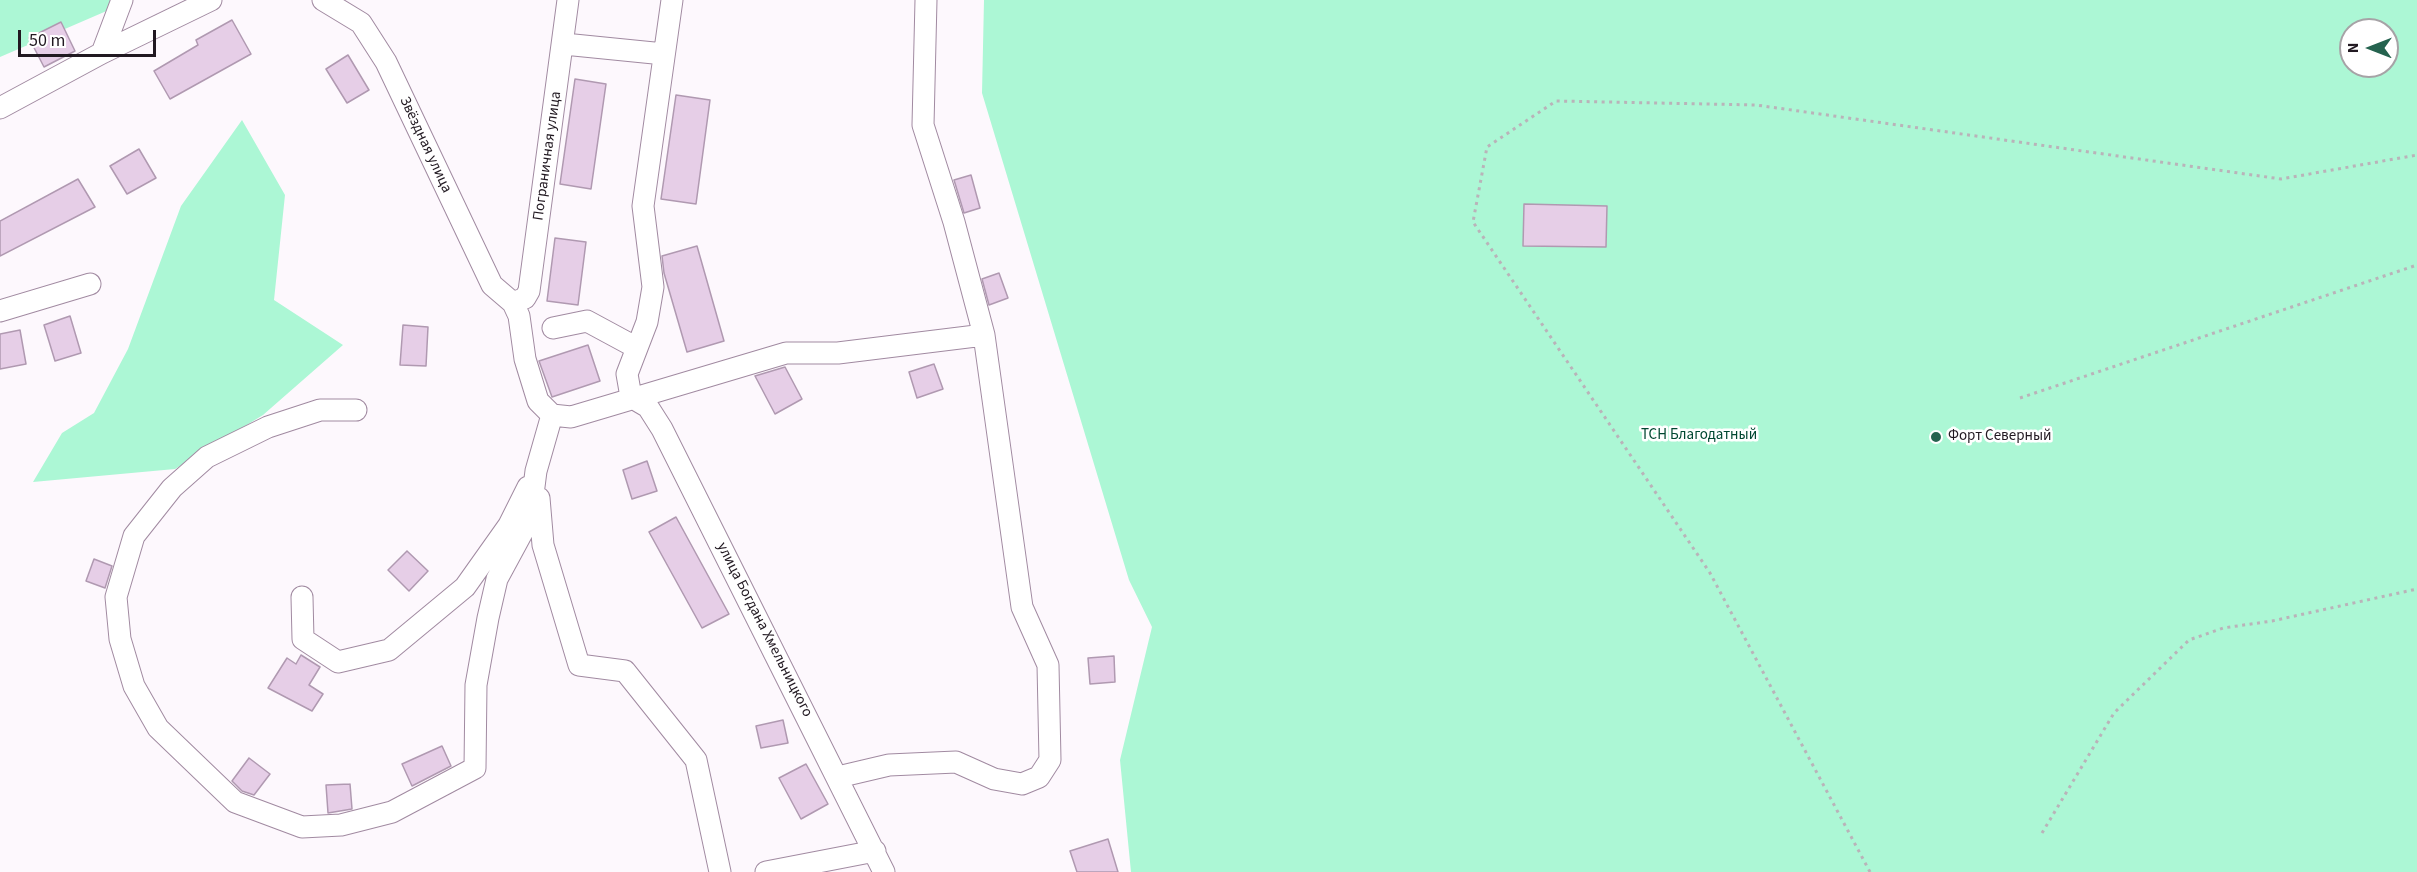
<!DOCTYPE html>
<meta charset="utf-8">
<style>
body{margin:0}
#map{position:relative;width:2417px;height:872px;overflow:hidden;background:#fdf8fd;font-family:"Source Sans 3",sans-serif}
canvas{display:block}
.north{position:absolute;left:2339px;top:18px;width:60px;height:60px;box-sizing:border-box;background:#fff;border:2px solid #a6a3a6;border-radius:50%;rotate:270deg;font-size:16px;font-weight:700;line-height:24px;text-align:center;color:#211921}
.north::after{content:'';display:block;margin:auto;width:21px;height:27px;background:#25634f;clip-path:polygon(50% 0,100% 100%,50% 72%,0 100%)}
.scale{position:absolute;left:18px;top:30px;width:138px;height:27px;box-sizing:border-box;border:3px solid #211921;border-top:0;padding-left:8px;font-size:18px;line-height:21px;white-space:nowrap;color:#211921;-webkit-text-stroke:4px #fff;paint-order:stroke}
</style>
<div id="map">
<canvas width="2417" height="872"></canvas>
<div class="north">N</div>
<div class="scale">50 m</div>
</div>
<script>
const ctx = document.querySelector('canvas').getContext('2d');
ctx.lineJoin = 'round';
function paint(path, color) { ctx.fillStyle = color; ctx.fill(path, 'evenodd'); }
const toPath = rows => new Path2D(rows.map(r => 'M' + r).join(''));
function strokePath(path, color, width, dash) { ctx.strokeStyle = color; ctx.lineWidth = width; ctx.lineCap = dash ? 'butt' : 'round'; ctx.setLineDash(dash || []); ctx.stroke(path); }
function write(font, color, halo, rows, align = 'center') {
  ctx.font = font + ' "Source Sans 3",sans-serif'; ctx.lineWidth = 5; ctx.setLineDash([]); ctx.textBaseline = 'middle'; ctx.strokeStyle = halo; ctx.fillStyle = color; for (const [text, x, y, turn = 0] of rows) {
    ctx.save(); ctx.translate(x, y); ctx.rotate((+turn || 0) * Math.PI / 180); ctx.textAlign = isNaN(turn) ? turn : align; if (halo) ctx.strokeText(text, 0, 0); ctx.fillText(text, 0, 0); ctx.restore();
  }
}
paint(toPath([
 [0,0,132,0,0,57],
 [984,0,2417,0,2417,872,1131,872,1120,760,1152,627,1129,580,982,93],
 [2351,30,2387,30,2387,66,2351,66],
 [242,120,285,195,274,300,343,345,263,415,175,469,33,482,62,433,94,413,128,349,181,206]
]), '#acf7d5');
const building = toPath([
 [232,20,251,54,170,99,154,71,198,45,196,40,232,20],
 [61,22,75,51,44,67,29,38,61,22],
 [348,55,369,90,347,103,326,69,348,55],
 [575,79,606,84,591,189,560,184,575,79],
 [676,95,710,100,696,204,661,199,676,95],
 [139,149,156,178,127,194,110,166,139,149],
 [971,175,980,208,964,213,954,180,971,175],
 [78,179,95,207,0,256,0,221,78,179],
 [1524,204,1607,206,1606,247,1523,246,1524,204],
 [555,238,586,242,578,305,547,301,555,238],
 [697,246,724,341,687,352,664,273,662,256,697,246],
 [999,273,1008,298,989,305,982,279,999,273],
 [70,316,81,353,55,361,44,325,70,316],
 [403,325,428,327,426,366,400,365,403,325],
 [20,330,26,364,0,369,0,334,20,330],
 [588,345,600,381,552,397,539,361,588,345],
 [934,364,943,389,917,398,909,372,934,364],
 [785,367,802,399,775,414,755,376,785,367],
 [647,461,657,491,632,499,623,470,647,461],
 [676,517,729,614,702,628,649,532,676,517],
 [407,551,428,571,409,591,388,570,407,551],
 [94,559,112,566,105,588,86,581,94,559],
 [301,655,320,667,309,685,323,694,312,711,268,688,287,658,296,664,301,655],
 [1114,656,1115,682,1090,684,1088,658,1114,656],
 [783,720,788,743,761,748,756,726,783,720],
 [442,746,451,766,412,786,402,764,442,746],
 [249,758,270,774,254,795,242,791,232,781,249,758],
 [806,764,828,804,801,819,779,778,806,764],
 [350,784,352,809,328,813,326,785,350,784],
 [1108,839,1118,872,1077,872,1070,851,1108,839]
]);
paint(building, '#e6cee7');
strokePath(building, '#b099b1', 1.5);
const minor = toPath([
 [323,0,361,23,386,62,492,285,513,303,519,316,525,359,538,401,552,415,571,417,786,353,838,353,984,335],
 [564,44,664,54],
 [102,53,122,0],
 [0,108,102,53,211,0],
 [513,303,525,298,529,291,568,0],
 [0,311,90,284],
 [553,328,587,321,637,348],
 [631,397,648,407,662,429,884,872],
 [631,397,627,374,647,322,653,287,643,206,672,0],
 [356,410,320,410,268,427,207,457,172,488,134,536,116,597,120,639,134,686,158,728,235,802,302,827,341,825,392,812,475,768,476,685,488,618,497,579,530,518,536,471,552,415],
 [539,498,543,545,579,665,625,671,696,760,720,872],
 [302,597,303,639,338,662,389,650,465,587,509,525,528,487],
 [838,777,889,765,956,762,994,779,1022,784,1039,777,1050,760,1048,665,1022,607,984,335,954,222,923,125,926,0],
 [766,872,875,851]
]);
strokePath(minor, '#a18aa1', 23);
strokePath(toPath([
 [2020,398,2417,265],
 [2042,833,2114,713,2189,640,2223,628,2272,621,2417,589],
 [1870,872,1710,573,1473,222,1487,147,1556,101,1756,105,2281,179,2417,155]
]), '#b9b3b9', 3, [3, 4.5]);
strokePath(minor, '#fff', 21);
for (const [x, y, r, color] of [
 [1936,437,6,"#25634f"]
]) { const dot = new Path2D(); dot.arc(x, y, r, 0, 2 * Math.PI); ctx.fillStyle = color; ctx.fill(dot); strokePath(dot, '#fff', 2); }
write('15px', '#211921', '#fff', [
 ["Звёздная улица",425,145,65],
 ["Пограничная улица",548,156,-82],
 ["улица Богдана Хмельницкого",764,630,63]
]);
write('15px', '#004731', '#fff', [
 ["ТСН Благодатный",1699,436]
]);
write('15px', '#211921', '#fff', [
 ["Форт Северный",1948,437]
], 'left');
</script>
